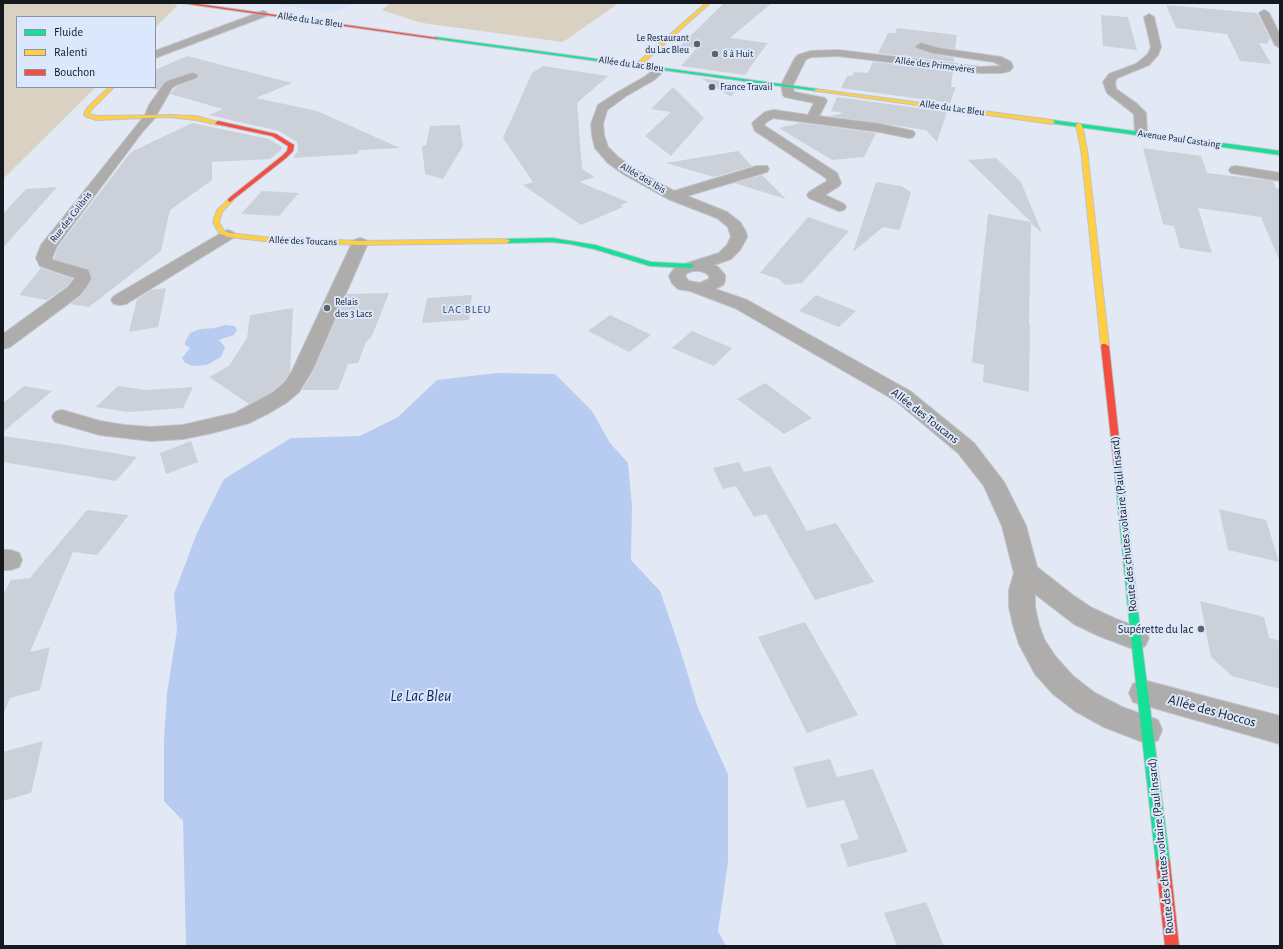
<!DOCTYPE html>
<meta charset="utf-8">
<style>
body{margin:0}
#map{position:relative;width:1283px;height:949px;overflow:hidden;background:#e3e9f4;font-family:"Alegreya Sans",sans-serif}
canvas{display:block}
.frame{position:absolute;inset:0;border:4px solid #14181f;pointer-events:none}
.legend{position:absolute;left:16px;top:16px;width:140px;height:72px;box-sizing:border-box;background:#dbe7fc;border:1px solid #8b94a4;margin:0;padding:5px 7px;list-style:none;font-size:12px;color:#14181f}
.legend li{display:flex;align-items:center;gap:8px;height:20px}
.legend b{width:20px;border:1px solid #8b94a4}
</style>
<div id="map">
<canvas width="1283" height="949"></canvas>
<div class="frame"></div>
<ul class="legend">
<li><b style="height:5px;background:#16e098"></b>Fluide</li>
<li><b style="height:5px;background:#ffcf43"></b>Ralenti</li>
<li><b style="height:5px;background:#f24e42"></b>Bouchon</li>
</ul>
</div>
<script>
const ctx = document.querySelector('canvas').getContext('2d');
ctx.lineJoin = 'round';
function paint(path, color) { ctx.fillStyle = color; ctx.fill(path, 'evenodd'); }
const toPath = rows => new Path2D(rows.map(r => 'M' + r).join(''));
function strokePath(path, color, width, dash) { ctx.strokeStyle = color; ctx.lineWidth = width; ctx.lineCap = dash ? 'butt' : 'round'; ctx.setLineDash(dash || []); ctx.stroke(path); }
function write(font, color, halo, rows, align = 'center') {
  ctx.font = font + ' "Alegreya Sans",sans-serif'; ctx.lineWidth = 4; ctx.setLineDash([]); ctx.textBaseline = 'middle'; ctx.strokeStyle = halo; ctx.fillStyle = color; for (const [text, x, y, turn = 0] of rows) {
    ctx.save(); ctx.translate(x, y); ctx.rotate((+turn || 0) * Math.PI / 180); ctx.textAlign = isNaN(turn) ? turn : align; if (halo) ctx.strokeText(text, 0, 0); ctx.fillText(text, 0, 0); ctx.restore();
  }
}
paint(toPath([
 [266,3,357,3,333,13]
]), '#d8e3f7');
paint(toPath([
 [3,3,167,3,178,5,155,28,155,17,17,17,17,87,96,87,3,179],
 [391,3,619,3,563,42,422,23,381,10]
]), '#d9d1c2');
paint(toPath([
 [225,325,235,326,237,330,234,335,219,340,225,347,221,357,207,365,193,366,185,363,182,358,190,348,185,345,185,342,190,333,200,329,215,328],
 [497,373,555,374,592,411,610,443,628,463,632,506,631,560,660,591,680,649,698,708,728,774,728,862,718,931,726,946,186,946,183,821,164,801,164,740,167,693,177,630,174,594,197,533,224,479,291,438,360,436,398,417,437,380]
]), '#b8ccf1');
paint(toPath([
 [724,3,772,3,730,38,768,43,758,56,745,75,681,66,697,48,680,46],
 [1166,5,1257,13,1271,40,1268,39,1269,42,1266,42,1268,44,1259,43,1271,64,1240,61,1227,34,1176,28],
 [1101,15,1128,17,1137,50,1103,46],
 [897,28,957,35,955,49,938,47,921,42,915,46,917,49,933,54,954,58,954,62,878,53,888,33,895,33],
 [187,56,292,83,256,98,317,111,400,148,359,150,358,154,293,158,298,151,297,142,279,131,209,115,223,109,170,94,177,86,197,79,200,76,196,73,192,72,168,80,158,90,145,87,155,87,155,70],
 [873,62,953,71,951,87,956,87,950,103,841,88,847,76,852,76,854,72,868,73],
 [543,66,608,76,577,103,582,169,595,177,579,182,628,202,620,206,623,207,581,225,523,185,533,182,503,138,532,73],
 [701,78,740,84,731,97],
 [673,87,704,118,671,156,645,136,671,112,651,109],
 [837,97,947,112,937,142,926,130,830,116,844,113,831,111],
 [192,123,269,139,282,147,282,149,270,159,212,162,212,180,170,210,161,251,89,307,70,304,81,296,92,277,88,269,54,259,58,247,131,152],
 [800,123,876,133,864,157,832,160,779,128],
 [460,125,463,146,443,179,425,174,422,146,426,145,430,126],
 [1143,148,1201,156,1207,173,1273,181,1276,188,1280,189,1280,262,1261,217,1198,208,1212,253,1180,248,1174,226,1163,224],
 [738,151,752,166,714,177,666,163],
 [996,158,1021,182,1042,233,1031,223,1029,324,1030,324,1029,392,983,382,984,365,972,362,988,214,1031,222,968,160],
 [762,175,786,199,734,183],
 [876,182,901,186,911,192,901,226,899,230,883,227,853,252],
 [57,187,3,248,3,214,26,189],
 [262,191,299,193,279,216,241,214],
 [808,217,849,231,802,283,785,285,779,279,760,273],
 [41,268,73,279,67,286,47,300,19,295],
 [166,288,158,327,129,332,137,299,151,290],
 [389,293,372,336,366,342,358,363,348,364,338,390,302,390,313,372,347,294],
 [472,295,469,320,422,323,427,298],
 [816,295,856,311,839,327,799,311],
 [293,308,290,372,284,381,271,392,249,404,209,377,229,366,247,338,250,315],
 [610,315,635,327,651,335,629,352,588,331],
 [692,331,732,348,714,366,672,348],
 [765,383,792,403,812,418,784,434,737,399],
 [24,386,52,391,3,432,3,403],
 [118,386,146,390,193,387,183,408,128,412,96,407],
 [3,436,59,444,137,457,116,481,3,462],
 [191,441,198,462,166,474,160,453],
 [739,462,744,472,770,466,807,531,836,523,874,582,815,600,766,514,754,517,736,486,723,489,713,468],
 [1219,509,1266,520,1279,562,1228,550],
 [87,510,129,515,97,555,73,552,30,652,50,647,40,690,10,698,3,715,3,595,11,580,30,578],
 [1200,601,1264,617,1269,638,1280,641,1280,689,1232,676,1211,657],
 [805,622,858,715,807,733,758,637],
 [43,741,31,793,3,801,3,752],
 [830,759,837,777,873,769,908,852,848,867,840,844,859,839,844,800,807,808,793,767],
 [926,902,944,946,897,946,884,913]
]), '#cbd0d9');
const street = toPath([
 [1264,10,1269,13,1280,35,1280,48,1275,45,1259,13,1264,10],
 [263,11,266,12,268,14,266,16,155,58,155,51,263,11],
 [1149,14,1154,17,1161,47,1158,55,1149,65,1117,78,1115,82,1116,89,1136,103,1146,113,1147,134,1145,137,1141,138,1137,137,1135,134,1134,114,1107,93,1103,82,1109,74,1136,64,1148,54,1151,47,1144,17,1149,14],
 [921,43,938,48,1001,57,1011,62,1013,67,1010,71,1001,73,980,73,838,56,812,57,806,59,793,85,794,92,825,98,827,101,819,116,880,124,913,131,915,134,913,137,909,138,880,132,773,118,764,124,765,126,837,173,841,183,839,186,825,195,844,204,846,207,844,210,839,211,809,198,807,195,809,192,827,181,826,178,755,131,752,123,765,112,774,110,808,115,814,103,785,97,783,95,781,85,795,58,798,55,811,51,838,50,980,67,1002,66,994,62,933,53,917,48,916,46,921,43],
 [661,66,666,69,654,80,626,96,607,110,603,124,604,135,608,147,618,157,633,168,674,191,757,166,767,166,769,169,767,172,687,196,727,212,740,222,746,232,747,237,740,250,731,259,714,265,718,267,725,275,725,281,723,285,715,289,747,300,910,391,974,443,1004,482,1026,526,1037,567,1074,596,1092,608,1116,619,1145,630,1149,638,1145,646,1136,650,1099,636,1074,624,1035,594,1035,607,1039,625,1044,639,1055,656,1073,676,1095,693,1122,707,1158,720,1162,730,1158,740,1148,744,1104,727,1075,711,1053,694,1035,674,1019,644,1013,625,1009,607,1009,590,1014,573,1002,526,984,486,958,453,896,401,735,308,690,291,678,289,672,283,669,276,675,267,719,253,727,245,731,237,728,227,717,218,668,199,623,174,608,163,595,148,592,135,591,124,598,105,618,92,646,76,657,67,661,66],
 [693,271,700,271,706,273,709,276,709,279,700,283,689,281,685,276,687,273,693,271],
 [192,73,196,74,198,76,196,78,176,85,172,88,154,119,143,131,57,246,52,258,53,260,88,270,91,278,88,284,80,295,10,347,3,349,3,334,68,287,75,278,40,266,36,258,41,245,145,115,149,105,164,84,168,81,192,73],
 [1236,166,1280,173,1280,181,1231,173,1229,170,1231,167,1236,166],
 [228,230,233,232,236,235,233,238,126,304,120,305,114,304,111,300,114,296,223,232,228,230],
 [360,238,366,240,368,243,312,371,299,392,286,403,269,413,249,423,212,433,183,439,151,441,100,435,55,422,52,417,55,412,62,410,100,421,124,425,151,427,183,425,235,413,272,393,285,382,292,371,352,243,354,240,360,238],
 [3,550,10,550,19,553,22,560,19,567,10,570,3,570,3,550],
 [1143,680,1280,716,1280,744,1133,702,1129,693,1133,684,1143,680]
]);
const fast = toPath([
 [435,37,817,89,819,90,817,91,436,39,435,37],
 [1052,120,1280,151,1280,155,1050,123,1049,122,1052,120],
 [552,238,595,245,651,262,691,264,694,266,691,268,650,266,594,249,570,244,552,242,507,243,504,241,507,239,552,238],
 [1118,463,1122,466,1141,638,1170,863,1168,868,1163,870,1158,868,1156,863,1131,638,1114,466,1118,463]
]);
const slow = toPath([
 [706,3,710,3,640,66,636,66,636,64,706,3],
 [109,87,114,87,91,110,89,114,96,116,169,115,196,116,221,123,218,125,196,120,169,117,96,120,85,116,84,114,87,108,109,87],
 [815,89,1052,120,1055,122,1052,124,817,91,815,91,815,89],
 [1079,123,1082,125,1087,149,1109,346,1105,348,1101,346,1081,149,1076,125,1079,123],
 [230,198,233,200,222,212,219,222,224,231,229,233,264,237,360,241,507,239,510,241,507,243,360,245,264,241,228,237,219,233,213,222,217,210,230,198]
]);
const jam = toPath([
 [181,3,191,3,438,38,436,39,181,3],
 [218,121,276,134,294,145,293,151,286,158,230,202,228,201,228,199,282,156,287,151,288,146,272,136,216,124,215,123,218,121],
 [1102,344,1105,344,1109,346,1122,466,1118,469,1114,466,1101,346,1102,344],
 [1163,856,1168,858,1170,863,1179,946,1165,946,1156,863,1158,858,1163,856]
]);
strokePath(street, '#bfc4cc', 2);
strokePath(fast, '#bfc4cc', 2);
strokePath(slow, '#bfc4cc', 2);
strokePath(jam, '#bfc4cc', 2);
paint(street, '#aeadab');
paint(fast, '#16e098');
paint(slow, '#ffcf43');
paint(jam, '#f24e42');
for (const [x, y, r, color] of [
 [697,44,4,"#5c616a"],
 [715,54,4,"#5c616a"],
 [712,87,4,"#5c616a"],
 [327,308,4,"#5c616a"],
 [1201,629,4,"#5c616a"]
]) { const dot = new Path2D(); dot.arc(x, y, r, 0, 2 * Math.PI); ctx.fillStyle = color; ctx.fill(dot); strokePath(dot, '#dbe7fc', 1.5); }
write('10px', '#14181f', '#dbe7fc', [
 ["Allée du Lac Bleu",310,20,8],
 ["Allée du Lac Bleu",631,64,8],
 ["Allée des Primevères",935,65,7],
 ["Allée du Lac Bleu",952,108,8],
 ["Avenue Paul Castaing",1179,139,8],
 ["Allée des Ibis",643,178,30],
 ["Rue des Colibris",71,217,-52],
 ["Allée des Toucans",303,241,2]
]);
write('10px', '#14181f', '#dbe7fc', [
 ["Le Restaurant",689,38,"right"],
 ["du Lac Bleu",689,50,"right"],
 ["8 à Huit",723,54],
 ["France Travail",720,87],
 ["Relais",335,302],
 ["des 3 Lacs",335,314]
], 'left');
ctx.letterSpacing = '1px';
write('11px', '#3b4556', '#dbe7fc', [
 ["LAC BLEU",467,310]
]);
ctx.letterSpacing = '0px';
write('12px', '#14181f', '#dbe7fc', [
 ["Allée des Toucans",925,416,38],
 ["Route des chutes voltaire (Paul Insard)",1124,524,-96],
 ["Route des chutes voltaire (Paul Insard)",1161,846,-96]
]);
write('12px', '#14181f', '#dbe7fc', [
 ["Supérette du lac",1193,629]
], 'right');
write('14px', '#14181f', '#dbe7fc', [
 ["Allée des Hoccos",1212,711,15]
]);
write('italic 16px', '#0b265e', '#dbe7fc', [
 ["Le Lac Bleu",421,696]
]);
</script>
